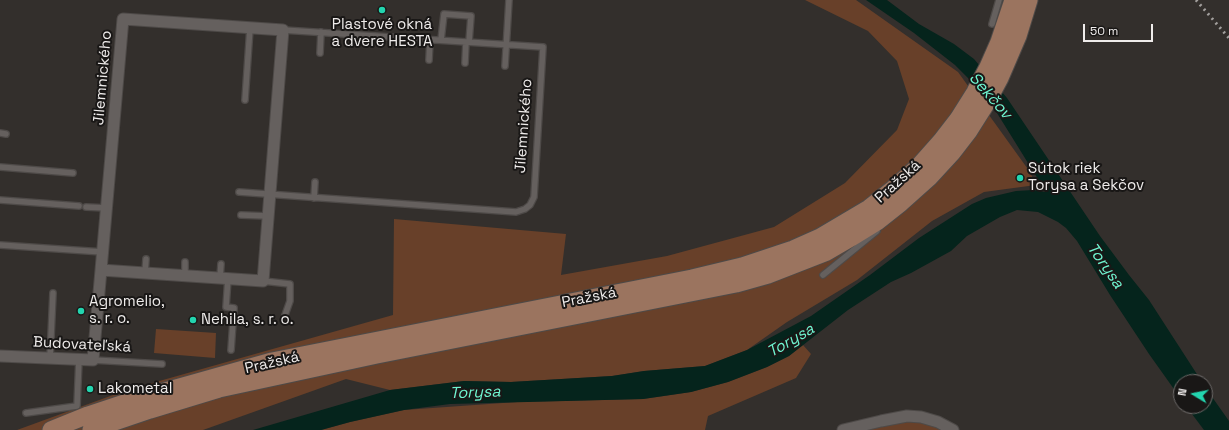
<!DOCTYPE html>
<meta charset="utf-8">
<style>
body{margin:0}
#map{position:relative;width:1229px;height:430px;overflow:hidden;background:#332f2c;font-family:"Space Grotesk",sans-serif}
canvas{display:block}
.north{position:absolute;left:1173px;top:374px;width:40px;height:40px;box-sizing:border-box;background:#191716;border:1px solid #6f6c6b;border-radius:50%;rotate:280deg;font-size:11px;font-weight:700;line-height:16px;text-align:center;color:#efeceb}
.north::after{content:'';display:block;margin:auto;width:14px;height:18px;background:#23d5af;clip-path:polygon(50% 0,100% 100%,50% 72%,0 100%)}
.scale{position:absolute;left:1083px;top:24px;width:70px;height:18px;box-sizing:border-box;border:2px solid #efeceb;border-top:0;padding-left:5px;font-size:12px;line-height:14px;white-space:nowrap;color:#efeceb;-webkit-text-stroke:3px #191716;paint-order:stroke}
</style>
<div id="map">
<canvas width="1229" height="430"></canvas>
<div class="north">N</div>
<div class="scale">50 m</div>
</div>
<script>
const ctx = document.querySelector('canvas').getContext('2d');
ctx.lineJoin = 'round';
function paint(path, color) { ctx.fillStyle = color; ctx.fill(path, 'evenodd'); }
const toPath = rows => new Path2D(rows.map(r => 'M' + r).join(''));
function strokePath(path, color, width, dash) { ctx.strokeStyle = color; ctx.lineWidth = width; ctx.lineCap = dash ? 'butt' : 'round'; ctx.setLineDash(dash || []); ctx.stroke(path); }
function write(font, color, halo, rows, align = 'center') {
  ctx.font = font + ' "Space Grotesk",sans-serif'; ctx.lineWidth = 4; ctx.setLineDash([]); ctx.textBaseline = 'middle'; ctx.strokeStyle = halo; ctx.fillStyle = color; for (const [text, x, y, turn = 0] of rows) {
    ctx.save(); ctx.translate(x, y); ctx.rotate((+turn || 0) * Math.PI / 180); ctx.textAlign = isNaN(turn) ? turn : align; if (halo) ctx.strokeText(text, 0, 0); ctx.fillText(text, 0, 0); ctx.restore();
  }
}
paint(toPath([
 [805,0,856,0,958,72,1030,172,1036,185,984,192,932,221,857,280,787,322,747,350,705,366,644,371,612,376,511,382,464,381,390,390,346,379,203,430,17,430,124,391,393,315,394,219,566,234,561,275,667,256,774,227,845,183,897,130,909,99,897,61,868,31],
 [156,329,216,333,215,358,154,353],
 [803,345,811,354,796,378,708,416,705,430,321,430,350,422,404,410,517,402,643,399,691,392,728,382,767,367,789,356],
 [919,419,949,430,858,430]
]), '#684029');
paint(toPath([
 [866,0,887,0,919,24,954,44,974,59,1007,98,1100,236,1129,275,1149,300,1202,382,1181,382,1181,399,1149,354,1110,295,1077,241,1066,228,1058,222,1038,212,1017,210,1000,217,967,236,951,251,911,273,891,282,848,310,789,356,767,367,728,382,691,392,643,399,450,404,404,410,350,422,321,430,253,430,390,390,464,381,511,382,612,376,644,371,705,366,747,350,811,316,870,275,919,238,972,204,986,198,1016,191,1033,190,1046,192,997,113,968,78,955,65,914,33],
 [1205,387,1229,421,1229,430,1204,430,1186,406,1205,406]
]), '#05241c');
const service = toPath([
 [992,24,999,0],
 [441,40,444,14,471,16,469,42],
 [320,53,321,32],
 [429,60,430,40],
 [465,63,466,42],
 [505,66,509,0],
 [245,100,250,28],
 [0,133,6,134],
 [0,167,73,173],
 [239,192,516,212,525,209,530,205,534,197,543,47,283,30],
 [314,198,315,182],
 [0,200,79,206],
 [86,207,107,208],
 [241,215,268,216],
 [0,245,103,252],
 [145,273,146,259],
 [823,275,877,231],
 [185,276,185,262],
 [220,278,221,264],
 [228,278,226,307,234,308,231,350],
 [263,281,290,284,290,301,285,315],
 [50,358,53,293],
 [93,360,162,364],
 [26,413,77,406,79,359]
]);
const minor = toPath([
 [0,356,93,360,101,270,123,19,283,30,263,281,101,270],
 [843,430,881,421,907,416,921,417,938,422,953,430]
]);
const primary = toPath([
 [51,430,88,415,130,401,272,361,692,278,742,266,793,249,820,237,869,208,893,189,918,167,941,141,958,119,975,92,988,67,999,42,1013,0],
 [91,430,150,410,219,389,377,355,736,284,768,275,827,252,851,238,877,222,901,203,929,178,952,153,969,131,986,104,1000,78,1018,36,1029,0]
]);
strokePath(service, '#4e4a48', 8);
strokePath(minor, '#4e4a48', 13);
strokePath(primary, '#4e4a48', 19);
strokePath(service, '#65605e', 5.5);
strokePath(minor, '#65605e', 11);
strokePath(primary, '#9b745f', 17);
strokePath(toPath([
 [1196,0,1229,38]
]), '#a29f9d', 3, [2, 4]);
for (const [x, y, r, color] of [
 [382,10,4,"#23d5af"],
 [1020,178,4,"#23d5af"],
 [81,311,4,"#23d5af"],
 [193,320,4,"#23d5af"],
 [90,389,4,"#23d5af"]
]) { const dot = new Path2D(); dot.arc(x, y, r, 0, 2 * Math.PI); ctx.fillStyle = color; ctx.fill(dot); strokePath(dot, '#191716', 1.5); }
write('15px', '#efeceb', '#191716', [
 ["Plastové okná",382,25,"center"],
 ["a dvere HESTA",382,42,"center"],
 ["Sútok riek",1028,169],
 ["Torysa a Sekčov",1028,186],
 ["Agromelio,",89,302],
 ["s. r. o.",89,319],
 ["Nehila, s. r. o.",201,320],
 ["Lakometal",98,389]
], 'left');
write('15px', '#efeceb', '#191716', [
 ["Jilemnického",103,78,-85],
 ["Jilemnického",524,126,-86],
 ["Pražská",898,182,-42],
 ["Pražská",589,298,-11],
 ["Budovateľská",82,345,3],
 ["Pražská",272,363,-13]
]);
write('italic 16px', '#6ff5d1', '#191716', [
 ["Sekčov",990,96,49],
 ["Torysa",1105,266,55],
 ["Torysa",791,341,-30],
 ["Torysa",475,393,-2]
]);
</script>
